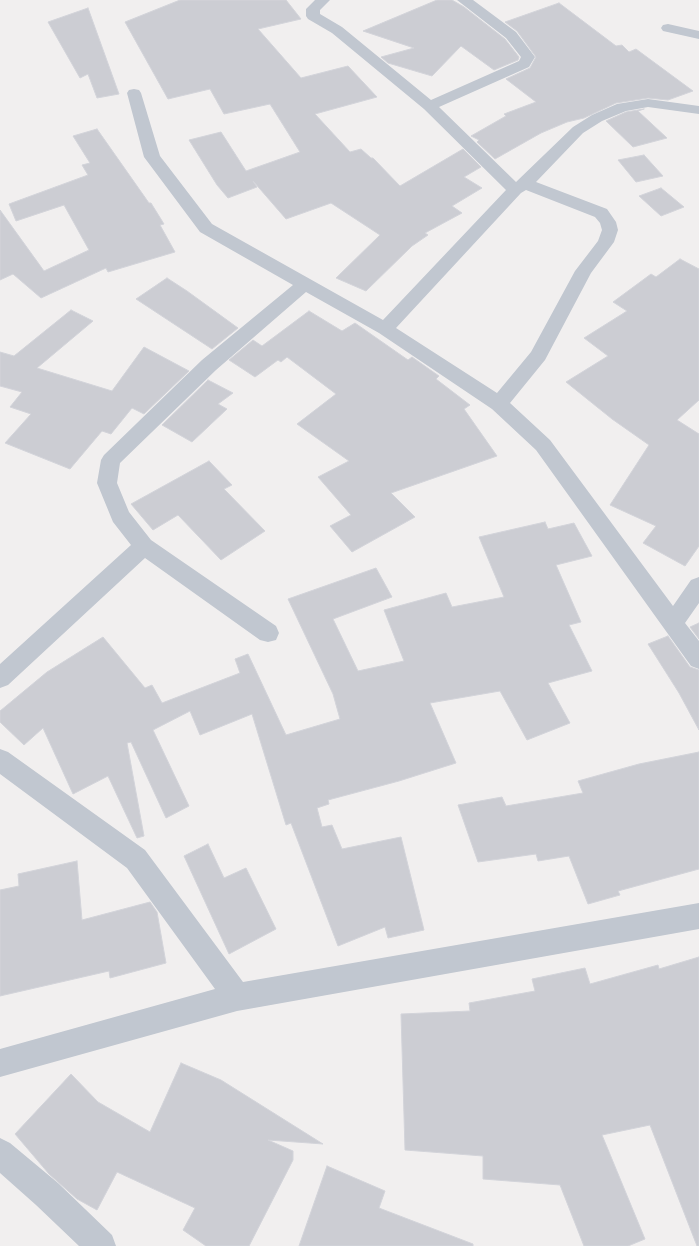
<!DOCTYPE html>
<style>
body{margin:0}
canvas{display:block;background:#f1efef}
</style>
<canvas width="699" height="1246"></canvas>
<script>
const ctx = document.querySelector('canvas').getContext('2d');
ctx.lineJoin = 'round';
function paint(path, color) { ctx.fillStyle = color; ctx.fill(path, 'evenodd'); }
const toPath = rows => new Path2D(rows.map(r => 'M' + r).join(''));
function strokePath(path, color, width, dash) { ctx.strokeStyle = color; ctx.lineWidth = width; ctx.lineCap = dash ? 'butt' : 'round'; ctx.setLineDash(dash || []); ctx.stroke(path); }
const building = toPath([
 [180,0,286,0,301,19,258,29,301,78,348,66,377,97,315,114,350,152,361,149,371,158,373,158,400,186,463,149,481,167,464,177,482,188,452,206,462,213,425,233,428,235,412,246,366,291,336,278,380,235,331,203,286,219,253,181,257,187,228,198,217,185,189,140,221,132,246,171,300,152,270,104,224,114,210,89,168,99,125,22,180,0],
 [437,0,452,0,464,7,505,39,519,57,518,60,494,70,461,46,432,76,388,63,381,57,414,48,363,31,437,0],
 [559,3,616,46,622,45,629,52,636,49,693,91,668,100,648,98,616,103,584,118,567,122,541,133,495,159,477,142,479,140,471,136,506,116,504,114,536,102,506,79,530,68,536,57,517,31,505,22,559,3],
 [88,8,119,94,97,98,88,74,80,78,48,22,88,8],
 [644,109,638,111,667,138,633,147,606,121,626,112,644,109],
 [97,129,149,203,151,203,164,224,160,225,175,252,108,272,106,268,41,298,13,274,0,280,0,210,44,271,89,250,64,205,16,221,9,204,88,175,82,165,90,163,73,136,97,129],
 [644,155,663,176,636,182,618,160,644,155],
 [661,188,684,207,661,216,639,196,661,188],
 [680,259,699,269,699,400,677,420,699,434,699,546,685,566,643,543,656,526,610,505,649,445,612,419,566,382,608,356,584,338,627,311,613,302,651,274,656,277,680,259],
 [167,278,187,291,238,328,212,349,136,299,167,278],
 [71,310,93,321,37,368,112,391,144,347,189,371,144,414,132,408,111,434,102,431,70,469,5,443,31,414,10,407,22,392,0,386,0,352,14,356,71,310],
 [309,311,342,331,355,323,408,360,412,357,439,376,436,379,470,405,464,409,497,456,391,493,415,517,352,552,330,526,351,515,318,477,349,461,297,424,336,394,287,357,281,362,278,360,255,377,229,360,253,340,262,346,309,311],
 [208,380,233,393,218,404,227,409,192,442,162,425,208,380],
 [209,461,232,485,224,489,265,531,221,560,178,515,153,530,131,504,209,461],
 [545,522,548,529,574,523,592,556,556,565,581,622,569,625,592,671,548,683,570,723,527,740,500,691,430,703,456,763,399,781,328,800,329,804,317,808,322,827,332,825,342,849,401,837,424,930,388,938,385,927,338,946,291,823,286,825,252,714,200,735,190,711,153,730,189,806,166,818,131,742,127,743,144,836,137,838,108,776,73,794,43,728,24,745,0,722,0,711,47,672,103,637,145,688,152,685,162,703,240,673,235,659,248,654,286,735,340,719,333,694,288,599,376,568,392,597,333,619,358,671,404,661,384,610,446,593,452,607,504,597,479,537,545,522],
 [699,623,699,639,690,627,699,623],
 [668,636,690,667,699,670,699,730,679,693,648,644,668,636],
 [699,752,699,869,618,891,620,895,588,904,569,856,538,861,536,854,478,862,458,805,502,797,506,806,583,793,578,781,639,764,699,752],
 [208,844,224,878,246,868,276,929,229,954,184,856,208,844],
 [77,861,82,920,150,902,157,912,166,963,110,978,109,971,0,996,0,890,19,886,18,874,77,861],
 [699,957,699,1246,697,1246,650,1125,602,1135,645,1239,628,1246,584,1246,560,1185,483,1179,483,1156,405,1150,401,1014,470,1011,469,1003,535,991,532,979,585,968,590,984,658,965,659,969,699,957],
 [181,1063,221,1080,323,1144,268,1140,293,1151,293,1160,249,1246,206,1246,183,1230,195,1208,117,1172,97,1210,77,1199,49,1174,15,1134,71,1074,98,1102,150,1132,181,1063],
 [327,1166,385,1191,379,1208,473,1244,473,1246,299,1246,327,1166]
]);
paint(building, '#cccdd3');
strokePath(building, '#d3d4da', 1);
paint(toPath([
 [315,0,330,0,320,10,320,14,342,27,431,100,519,61,521,57,506,38,457,0,473,0,516,32,535,57,529,67,439,107,516,182,573,127,592,115,617,104,648,99,699,106,699,114,648,107,626,111,602,121,583,133,536,182,607,209,616,222,618,230,614,242,591,273,545,360,510,403,550,440,673,606,691,580,699,577,699,603,685,623,699,641,699,669,691,666,536,450,492,409,379,333,306,292,216,370,120,463,117,483,129,512,151,540,276,626,279,633,276,640,268,642,260,640,145,558,8,685,0,688,0,664,131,545,113,522,97,483,101,460,104,455,202,360,293,285,200,232,144,157,127,93,129,90,134,89,139,90,141,93,160,156,212,224,383,320,506,190,424,109,332,33,308,19,306,16,306,9,315,0],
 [526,190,595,217,600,223,602,230,598,241,575,271,531,352,497,393,396,328,521,193,526,190],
 [668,24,699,31,699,39,663,31,661,28,663,25,668,24],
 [0,749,8,752,145,850,243,982,699,903,699,929,237,1011,0,1077,0,1049,215,989,127,868,0,774,0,749],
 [0,1138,10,1143,58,1183,112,1235,116,1246,79,1246,36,1205,0,1173,0,1138]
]), '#c1c7d0');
</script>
